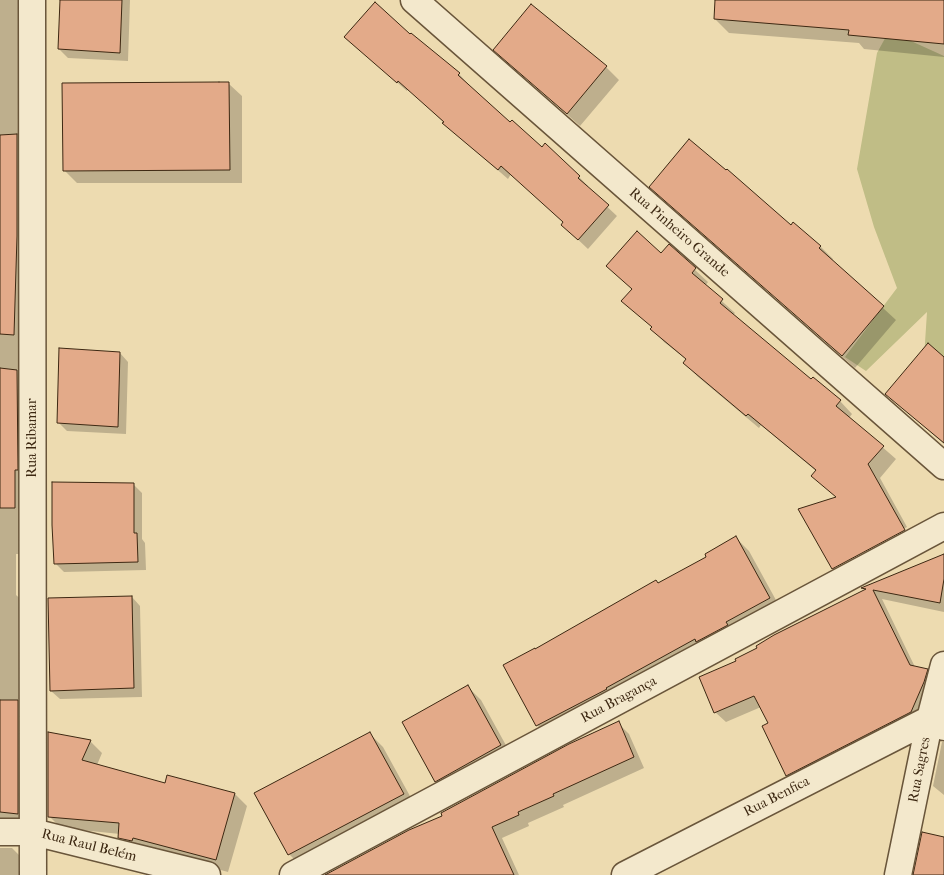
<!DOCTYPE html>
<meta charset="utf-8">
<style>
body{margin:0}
canvas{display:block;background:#eddbb0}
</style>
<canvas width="944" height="875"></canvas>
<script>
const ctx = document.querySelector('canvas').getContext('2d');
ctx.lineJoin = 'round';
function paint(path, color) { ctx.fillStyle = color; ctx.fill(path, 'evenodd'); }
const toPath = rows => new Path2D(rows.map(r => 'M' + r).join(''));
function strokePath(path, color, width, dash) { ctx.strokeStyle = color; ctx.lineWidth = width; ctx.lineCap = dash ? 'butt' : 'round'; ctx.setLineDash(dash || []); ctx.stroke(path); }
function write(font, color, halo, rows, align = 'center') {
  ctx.font = font + ' "IM FELL French Canon",serif'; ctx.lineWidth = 4; ctx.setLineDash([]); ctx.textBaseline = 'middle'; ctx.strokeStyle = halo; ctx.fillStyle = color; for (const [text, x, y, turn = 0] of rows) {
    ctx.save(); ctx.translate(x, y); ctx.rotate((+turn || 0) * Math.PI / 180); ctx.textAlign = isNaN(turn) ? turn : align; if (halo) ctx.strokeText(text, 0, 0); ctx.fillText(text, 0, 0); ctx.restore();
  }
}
paint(toPath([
 [889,31,944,56,944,370,924,358,927,312,866,371,845,357,897,288,874,227,857,169,877,53]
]), '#c0bd86');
paint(toPath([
 [0,0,25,0,23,554,16,554,16,595,24,602,27,823,0,820],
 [61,0,130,0,128,61,68,58,59,49],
 [717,0,944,0,944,57,864,49,859,43,729,33,715,19],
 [531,6,606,67,619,80,580,126,508,62],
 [411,35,459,74,468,84,467,85,510,124,579,177,588,186,587,188,617,216,588,249,572,234,564,223,511,174,508,179,454,132,408,89,407,91,355,46],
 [229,84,242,96,242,183,77,183,64,170],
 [664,199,791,227,820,246,833,259,832,261,896,320,855,368],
 [669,246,708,282,705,286,735,313,733,315,811,381,840,401,852,414,849,418,896,459,880,478,907,527,835,566,835,569,909,529,916,543,845,581,833,569,837,498,816,471,761,425,759,428,697,376,685,363,687,360,664,342,652,329,653,328,623,301],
 [120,353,128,362,126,434,67,431,58,422],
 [944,358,944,444,887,394],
 [133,484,142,493,142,539,145,543,146,570,64,572,56,564],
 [736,538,749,551,782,611,550,738,537,725,535,650,708,557],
 [944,556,944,612,882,599,915,667,927,670,937,680,921,722,797,785,787,775,769,723,761,707,726,722,715,712,738,662,865,590,863,588],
 [132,597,140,606,142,697,60,699,51,691],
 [468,687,481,700,513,758,449,794,436,781],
 [618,723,629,734,644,768,563,805,564,807,528,823,529,826,502,838,519,875,327,875,444,816],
 [49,733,90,741,102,753,97,765,166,784,168,776,235,794,247,806,228,872,145,849,132,849,120,837,120,834,61,828,49,816],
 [370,734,383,747,416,807,302,867,289,854],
 [942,742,944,742,944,795,933,786],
 [0,848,12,848,25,861,25,875,0,875]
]), '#0003');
const building = toPath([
 [60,0,122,0,120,53,58,49,60,0],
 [715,0,944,0,944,44,848,35,849,30,714,19,715,0],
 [375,2,410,34,411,33,460,73,458,75,510,122,512,120,542,147,545,143,580,176,578,178,609,205,578,240,561,225,563,222,501,166,498,170,442,123,444,122,398,81,397,83,344,37,375,2],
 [531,4,607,66,567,114,493,50,531,4],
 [219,82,229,82,230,170,63,171,62,83,219,82],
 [17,134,17,236,14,335,0,334,0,135,17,134],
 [689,139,726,170,727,169,791,225,793,222,821,246,819,248,884,306,842,356,649,187,689,139],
 [637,231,661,253,669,244,696,268,692,273,723,299,720,303,811,379,813,377,841,400,836,406,884,446,868,464,905,530,832,569,798,509,836,497,811,476,816,470,748,414,746,416,683,363,686,359,650,329,652,327,621,301,632,289,606,266,637,231],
 [928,343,944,357,944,443,885,394,928,343],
 [59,348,120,352,118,427,57,423,59,348],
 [0,368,17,370,18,470,15,470,15,508,0,508,0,368],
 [52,482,134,483,134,533,137,533,138,562,54,564,52,525,52,482],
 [736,536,770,598,726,622,728,625,696,642,695,639,606,688,607,689,536,726,503,665,535,648,535,649,656,580,658,583,706,557,705,554,736,536],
 [944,554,944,579,940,603,873,590,910,665,928,669,924,682,911,712,786,776,762,726,768,723,754,696,714,713,699,677,736,661,735,659,757,648,756,646,774,635,866,589,861,588,944,554],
 [132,596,134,688,50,691,48,598,132,596],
 [468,685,501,745,435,782,402,722,468,685],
 [0,700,18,700,18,814,0,812,0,700],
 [619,721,634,757,553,794,554,796,518,812,519,815,492,827,514,875,325,875,409,830,442,816,441,813,569,744,619,721],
 [48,732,91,740,82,760,165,783,167,775,235,793,216,860,133,838,132,841,118,838,119,823,48,817,48,732],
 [370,732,404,794,288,855,254,793,370,732],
 [922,832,944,837,944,875,913,875,922,832]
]);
paint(building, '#e3aa89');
strokePath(building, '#3d2812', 1);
const minor = toPath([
 [32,0,33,875],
 [414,0,944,466],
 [0,832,33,832,207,875],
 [293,875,944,526],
 [625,875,930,719,944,727],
 [898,875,930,719,944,665]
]);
strokePath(minor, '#69553a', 29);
strokePath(minor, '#f3e8cc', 26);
write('14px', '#3d2812', '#f3e8cc', [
 ["Rua Pinheiro Grande",679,233,41],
 ["Rua Ribamar",33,438,-90],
 ["Rua Bragança",619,700,-28],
 ["Rua Sagres",920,770,-79],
 ["Rua Benfica",777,797,-27],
 ["Rua Raul Belém",89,846,14]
]);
</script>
